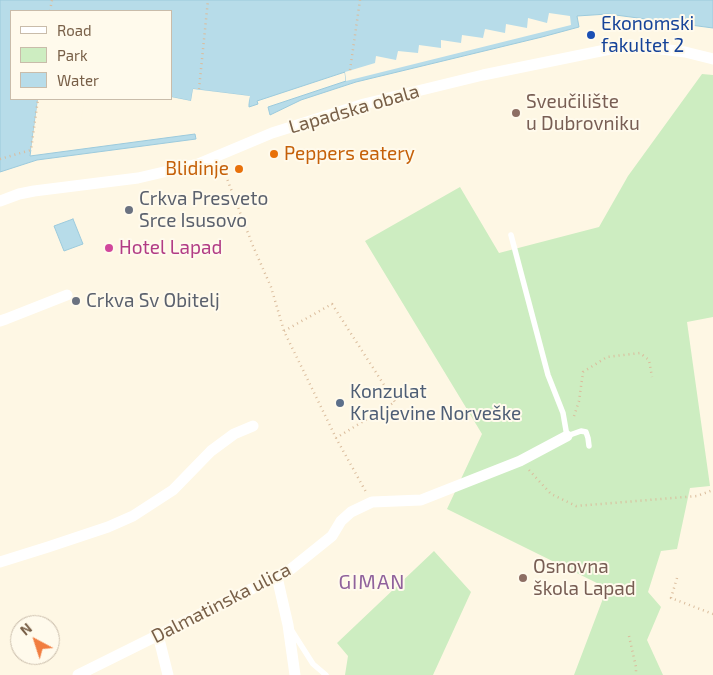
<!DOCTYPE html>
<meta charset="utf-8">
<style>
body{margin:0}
#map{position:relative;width:713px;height:675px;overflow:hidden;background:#fef7e4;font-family:"Exo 2",sans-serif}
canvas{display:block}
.legend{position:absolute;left:10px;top:10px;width:162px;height:90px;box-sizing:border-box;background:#fffaec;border:1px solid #c9bcaa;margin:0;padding:6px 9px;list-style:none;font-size:15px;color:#785f47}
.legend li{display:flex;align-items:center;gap:10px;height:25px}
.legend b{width:25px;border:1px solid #c9bcaa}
.north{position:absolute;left:10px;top:615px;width:50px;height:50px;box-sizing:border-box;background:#fffaec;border:1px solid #c9bcaa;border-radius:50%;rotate:320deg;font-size:14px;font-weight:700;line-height:20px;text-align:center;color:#785f47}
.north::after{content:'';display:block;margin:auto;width:18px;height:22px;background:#f17d40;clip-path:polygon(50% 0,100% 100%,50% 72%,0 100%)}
</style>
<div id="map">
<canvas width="713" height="675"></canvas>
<ul class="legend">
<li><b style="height:6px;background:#fff"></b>Road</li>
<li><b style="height:14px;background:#cdedc1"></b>Park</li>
<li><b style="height:14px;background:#b7dce9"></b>Water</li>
</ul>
<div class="north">N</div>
</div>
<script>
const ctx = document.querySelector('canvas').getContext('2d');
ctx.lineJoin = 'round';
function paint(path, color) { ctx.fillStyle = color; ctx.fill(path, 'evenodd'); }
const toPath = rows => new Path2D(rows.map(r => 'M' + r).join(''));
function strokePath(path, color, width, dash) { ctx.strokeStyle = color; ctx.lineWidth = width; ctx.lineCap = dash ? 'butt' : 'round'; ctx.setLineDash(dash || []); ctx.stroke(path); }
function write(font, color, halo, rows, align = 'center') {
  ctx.font = font + ' "Exo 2",sans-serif'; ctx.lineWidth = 4; ctx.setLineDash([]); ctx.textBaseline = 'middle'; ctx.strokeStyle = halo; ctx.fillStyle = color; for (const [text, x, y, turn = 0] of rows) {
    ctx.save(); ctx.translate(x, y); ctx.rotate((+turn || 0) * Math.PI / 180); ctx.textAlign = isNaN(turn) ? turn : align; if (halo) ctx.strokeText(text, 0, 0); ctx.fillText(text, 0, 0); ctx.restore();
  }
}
paint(toPath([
 [702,74,713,75,713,317,687,322,710,486,690,488,677,549,661,551,648,592,661,607,647,640,663,675,574,675,607,588,447,509,482,434,365,241,460,187,499,253,599,227,628,176],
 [434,551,471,592,433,675,345,675,348,656,337,643]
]), '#cdedc1');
const water = toPath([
 [0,0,713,0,713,28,608,14,577,16,579,27,542,37,356,82,301,100,270,115,268,107,346,81,345,72,257,101,258,104,249,107,249,96,193,89,191,101,171,97,171,11,11,11,11,99,38,99,30,156,195,134,196,139,37,160,0,172,0,0],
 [73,219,83,244,64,251,54,226,73,219]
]);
paint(water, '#b7dce9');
strokePath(water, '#9ccadc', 1);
paint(toPath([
 [549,13,570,16,571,25,346,81,345,72,375,63,376,56,396,60,398,51,418,53,419,45,441,48,441,40,461,43,462,35,483,38,485,29,505,33,506,24,527,28,528,18,547,23],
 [193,89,250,96,247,109,247,98,195,91,193,101,191,103,169,99,171,99,171,97,191,101],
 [38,99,40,99,33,150,31,150],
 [55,99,83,103,84,105,81,119,79,120,53,116,52,114]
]), '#fef7e4');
strokePath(toPath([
 [50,11,52,0],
 [350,70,360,0],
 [199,89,208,0],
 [0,159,31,150,38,99],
 [222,166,253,246,271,287,284,331,336,438,366,492],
 [284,331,332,304,395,402,336,438],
 [574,416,579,401,583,372,607,357,640,353,649,360,652,377],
 [529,470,551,494,576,506,697,496,713,490],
 [677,578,671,598,713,614],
 [629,636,636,667,636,675]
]), '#dabc9c', 2.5, [1, 4]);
strokePath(toPath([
 [511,235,548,375,563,413,567,436,581,431,586,432,588,438,589,446],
 [292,631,313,664,326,675]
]), '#fff', 5.5);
strokePath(toPath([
 [0,201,19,194,34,191,138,178,198,164,272,133,364,104,483,75,630,45,685,52,713,59],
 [0,321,6,319,67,295],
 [0,562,48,547,108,527,133,516,173,490,211,451,234,434,253,426],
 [277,577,288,625,295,675],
 [158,635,168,675],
 [78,675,245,592,277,577,291,569,332,536,341,521,351,512,372,502,421,500,520,461,567,436]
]), '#fff', 11);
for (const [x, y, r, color] of [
 [591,35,5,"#1a4fb4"],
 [516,113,5,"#8d6e63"],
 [274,154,5,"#e8710a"],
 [239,169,5,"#e8710a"],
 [129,210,5,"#6b7280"],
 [109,248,5,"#d1479c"],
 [76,301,5,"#6b7280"],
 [340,403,5,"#5c6f8a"],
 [523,578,5,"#8d6e63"]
]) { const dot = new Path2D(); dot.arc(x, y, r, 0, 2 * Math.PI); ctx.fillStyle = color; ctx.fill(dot); strokePath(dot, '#fffaec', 2); }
write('19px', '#164399', '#fffaec', [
 ["Ekonomski",601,24],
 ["fakultet 2",601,46]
], 'left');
write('19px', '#785e54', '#fffaec', [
 ["Sveučilište",526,102],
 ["u Dubrovniku",526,124],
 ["Osnovna",533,567],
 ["škola Lapad",533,589]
], 'left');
write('19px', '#785f47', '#fffaec', [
 ["Lapadska obala",354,109,-16],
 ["Dalmatinska ulica",221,603,-27]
]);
write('19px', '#c56008', '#fffaec', [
 ["Peppers eatery",284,154],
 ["Blidinje",229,169,"right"]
], 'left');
write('19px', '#5b616d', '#fffaec', [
 ["Crkva Presveto",139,199],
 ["Srce Isusovo",139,221],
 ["Crkva Sv Obitelj",86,301]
], 'left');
write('19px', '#b23c85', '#fffaec', [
 ["Hotel Lapad",119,248]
], 'left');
write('19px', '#4e5e75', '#fffaec', [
 ["Konzulat",350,392],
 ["Kraljevine Norveške",350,414]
], 'left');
ctx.letterSpacing = '1px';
write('20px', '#90629c', '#fffaec', [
 ["GIMAN",372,582]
]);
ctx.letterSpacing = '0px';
</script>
